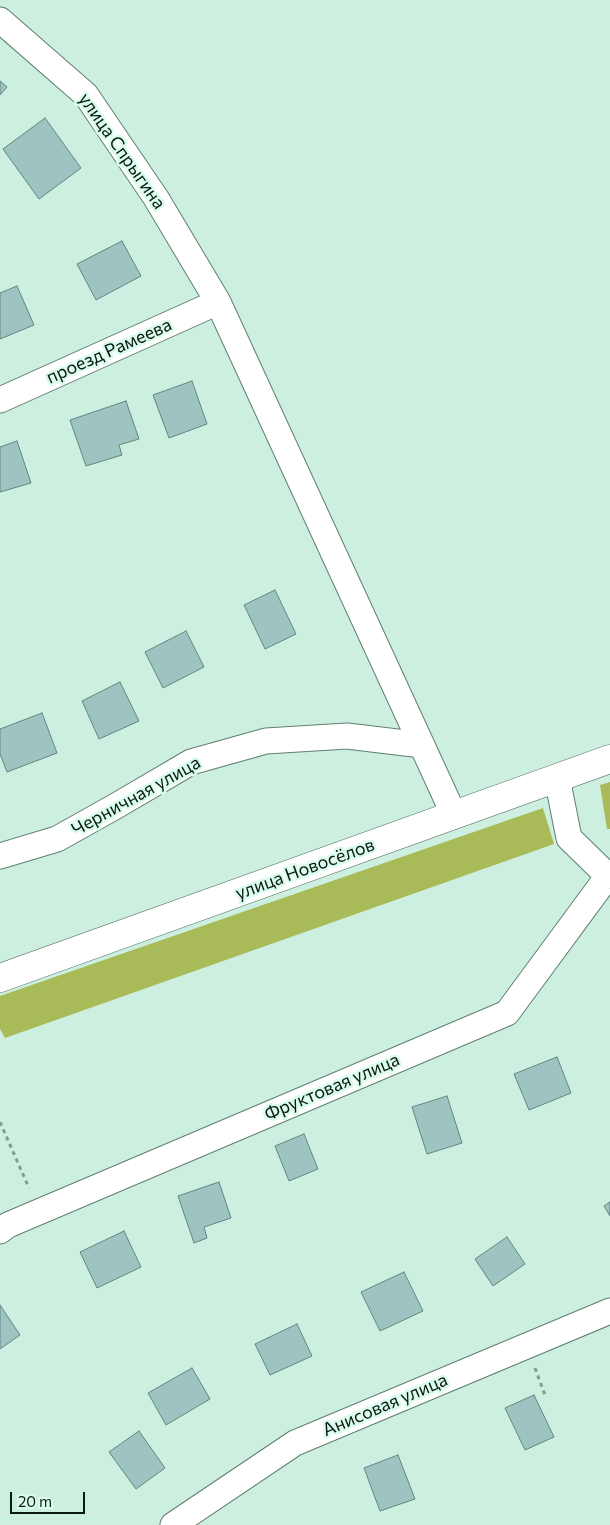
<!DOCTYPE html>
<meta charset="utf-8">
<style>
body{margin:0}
#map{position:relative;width:610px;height:1525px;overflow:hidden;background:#cdefdf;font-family:Commissioner,sans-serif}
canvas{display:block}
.scale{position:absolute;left:10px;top:1492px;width:75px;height:22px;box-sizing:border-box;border:2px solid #0b1813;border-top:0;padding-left:6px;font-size:15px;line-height:18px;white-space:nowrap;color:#0b1813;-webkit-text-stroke:4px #dafcec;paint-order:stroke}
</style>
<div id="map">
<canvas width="610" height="1525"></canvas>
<div class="scale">20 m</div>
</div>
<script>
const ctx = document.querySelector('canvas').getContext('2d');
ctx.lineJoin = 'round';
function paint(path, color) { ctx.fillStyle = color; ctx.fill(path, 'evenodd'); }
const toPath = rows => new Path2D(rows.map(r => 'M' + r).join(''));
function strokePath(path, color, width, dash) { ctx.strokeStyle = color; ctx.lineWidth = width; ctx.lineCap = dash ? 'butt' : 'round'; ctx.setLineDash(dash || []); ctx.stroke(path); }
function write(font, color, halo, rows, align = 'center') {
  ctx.font = font + ' Commissioner,sans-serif'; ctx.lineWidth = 5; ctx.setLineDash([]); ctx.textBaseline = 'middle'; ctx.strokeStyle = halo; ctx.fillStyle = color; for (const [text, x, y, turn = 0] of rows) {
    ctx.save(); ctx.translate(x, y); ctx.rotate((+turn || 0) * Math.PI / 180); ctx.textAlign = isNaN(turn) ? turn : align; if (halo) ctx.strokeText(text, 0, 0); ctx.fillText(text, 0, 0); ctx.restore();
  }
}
paint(toPath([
 [610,782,610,829,607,829,600,785],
 [543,808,554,844,5,1038,0,1029,0,996]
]), '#a9ba59');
const building = toPath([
 [0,81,7,87,0,95,0,81],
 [45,118,81,168,39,199,3,149,45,118],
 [122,241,141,276,96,300,77,264,122,241],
 [17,286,34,325,0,339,0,293,17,286],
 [192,381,207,424,169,438,153,395,192,381],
 [126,401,139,439,119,445,122,455,86,466,70,420,126,401],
 [17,441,31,483,0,492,0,447,17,441],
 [275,590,296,634,265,649,244,605,275,590],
 [186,631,204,667,163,688,145,652,186,631],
 [120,682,139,721,99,739,82,701,120,682],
 [42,713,57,753,7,772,0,754,0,729,42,713],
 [557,1057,571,1093,529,1110,514,1074,557,1057],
 [447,1096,462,1143,427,1154,412,1107,447,1096],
 [304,1134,318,1169,289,1181,275,1146,304,1134],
 [219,1182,231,1218,204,1227,207,1238,194,1243,178,1196,219,1182],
 [610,1202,610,1216,604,1206,610,1202],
 [124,1231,141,1267,97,1288,80,1252,124,1231],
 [507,1237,525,1264,493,1286,475,1259,507,1237],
 [404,1272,423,1311,380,1331,361,1292,404,1272],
 [0,1305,20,1335,0,1349,0,1305],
 [297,1324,312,1356,270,1375,255,1344,297,1324],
 [192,1368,210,1399,166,1425,148,1393,192,1368],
 [534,1395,554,1437,525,1450,505,1408,534,1395],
 [139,1431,165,1468,136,1489,109,1452,139,1431],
 [398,1455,415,1499,380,1511,364,1468,398,1455]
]);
paint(building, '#9dc4c1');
strokePath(building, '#608683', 1);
const street = toPath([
 [0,20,86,95,156,198,218,302,454,815],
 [0,400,218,302],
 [557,778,569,838,608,876],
 [0,856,57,839,116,806,191,762,266,741,347,736,422,745],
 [0,1231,8,1225,507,1013,608,876,610,875],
 [173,1525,295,1443,610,1311]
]);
const secondary = toPath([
 [0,978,610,759]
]);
strokePath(street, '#607f71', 27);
strokePath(secondary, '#607f71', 29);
strokePath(toPath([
 [0,1122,29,1188],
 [535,1368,546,1398]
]), '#829c90', 3, [4, 4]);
strokePath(street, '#fff', 25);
strokePath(secondary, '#fff', 28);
write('18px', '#0b1813', '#dafcec', [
 ["улица Спрыгина",122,151,55],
 ["проезд Рамеева",109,351,-24],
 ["Черничная улица",136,796,-29],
 ["улица Новосёлов",305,869,-20],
 ["Фруктовая улица",332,1087,-23],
 ["Анисовая улица",385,1405,-23]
]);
</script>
